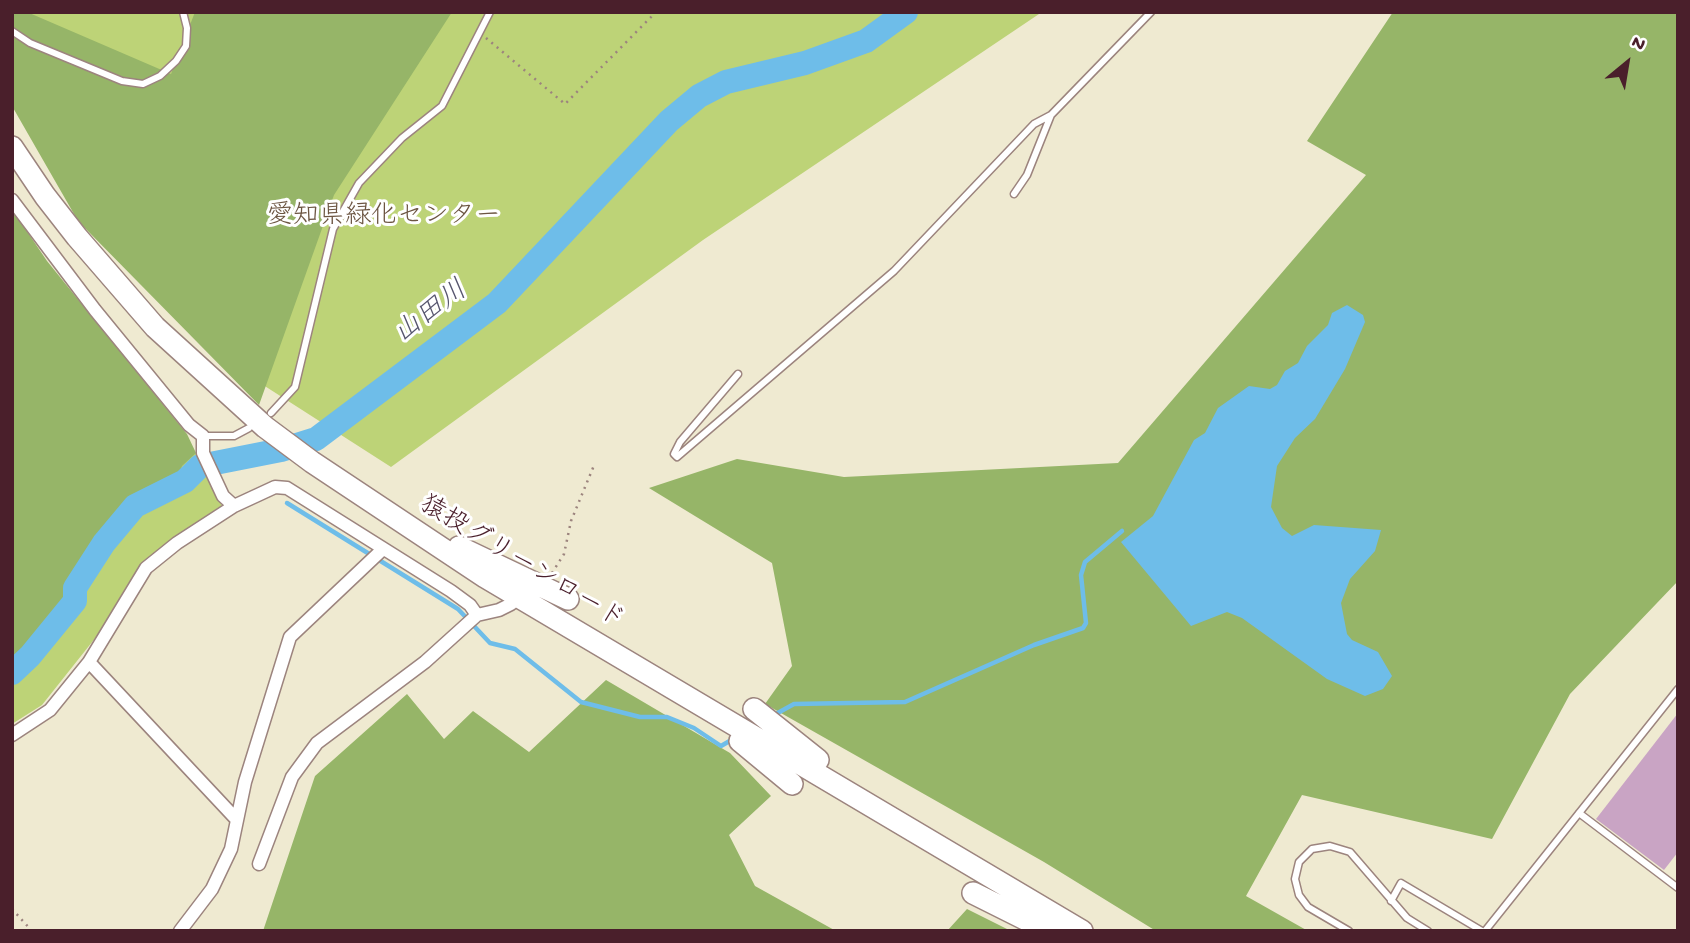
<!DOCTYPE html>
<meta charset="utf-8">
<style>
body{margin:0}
#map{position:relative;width:1690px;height:943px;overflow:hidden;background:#efead1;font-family:"Gochi Hand",sans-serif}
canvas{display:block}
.frame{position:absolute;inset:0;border:14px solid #4a1f2b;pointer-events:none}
.north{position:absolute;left:1592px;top:28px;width:70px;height:70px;-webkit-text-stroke:5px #fff;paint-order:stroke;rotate:30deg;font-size:19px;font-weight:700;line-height:28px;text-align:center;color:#4a1f2b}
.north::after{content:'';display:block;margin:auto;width:24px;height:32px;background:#4a1f2b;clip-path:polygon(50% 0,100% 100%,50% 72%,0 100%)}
</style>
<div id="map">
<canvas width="1690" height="943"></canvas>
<div class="frame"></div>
<div class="north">N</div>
</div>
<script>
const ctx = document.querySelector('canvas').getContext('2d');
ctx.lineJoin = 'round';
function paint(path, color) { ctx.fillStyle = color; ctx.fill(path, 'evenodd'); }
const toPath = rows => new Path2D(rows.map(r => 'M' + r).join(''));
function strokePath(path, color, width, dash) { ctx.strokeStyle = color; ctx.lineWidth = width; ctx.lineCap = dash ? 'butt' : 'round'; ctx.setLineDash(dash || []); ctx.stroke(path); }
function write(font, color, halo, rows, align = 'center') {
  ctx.font = font + ' "Gochi Hand","Klee One",sans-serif'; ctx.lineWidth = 6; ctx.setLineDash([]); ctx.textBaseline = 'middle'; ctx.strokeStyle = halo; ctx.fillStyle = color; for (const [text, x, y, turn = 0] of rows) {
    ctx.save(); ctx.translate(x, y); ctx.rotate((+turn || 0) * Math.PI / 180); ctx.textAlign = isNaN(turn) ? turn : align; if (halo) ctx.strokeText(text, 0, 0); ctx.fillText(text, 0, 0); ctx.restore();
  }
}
paint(toPath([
 [12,12,1042,12,703,240,391,467,246,374],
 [12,402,196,453,222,506,220,511,157,552,104,627,42,705,12,724]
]), '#bdd377');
paint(toPath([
 [12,12,27,12,171,74,195,12,452,12,334,195,259,405,78,221,12,106],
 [1393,12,1678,12,1678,581,1570,694,1492,839,1302,795,1246,896,1308,931,1156,931,1044,862,765,704,792,666,772,563,649,488,737,459,844,477,1118,463,1366,175,1307,141],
 [12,209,47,261,187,434,196,453,182,466,179,476,139,497,104,535,71,586,70,602,12,668],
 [606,680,730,753,771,796,729,835,755,886,836,931,263,931,315,776,407,694,444,739,473,711,529,752],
 [967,909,1011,931,947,931]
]), '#96b568');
paint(toPath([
 [1347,305,1363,315,1365,322,1345,369,1315,419,1295,438,1277,466,1271,507,1282,528,1292,536,1314,525,1381,530,1375,551,1350,579,1341,603,1347,634,1352,640,1378,652,1392,676,1383,689,1365,696,1327,679,1242,618,1227,612,1191,626,1121,542,1153,516,1194,440,1205,433,1218,408,1249,386,1270,389,1277,385,1285,371,1298,363,1307,346,1328,325,1332,313]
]), '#6ebde9');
strokePath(toPath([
 [287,503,458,609,490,643,515,649,581,702,640,717,667,717,694,728,721,746,733,739],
 [774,715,794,704,905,702,1034,645,1083,628,1086,623,1081,575,1085,562,1122,531]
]), '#6ebde9', 4.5);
strokePath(toPath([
 [12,673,30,656,75,601,75,588,104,543,135,506,185,481,200,466,281,450,316,439,497,303,669,121,699,96,726,82,805,63,866,41,906,12]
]), '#6ebde9', 24);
paint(toPath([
 [1678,713,1678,852,1664,870,1596,819]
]), '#c9a4c4');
const service = toPath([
 [12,31,30,43,122,81,143,84,160,76,176,61,186,46,187,28,183,12],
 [1014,194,1027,175,1051,115],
 [738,374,680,442,674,454,677,457,894,271,1034,124,1051,115,1151,12],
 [271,413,295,387,333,229,359,183,402,138,442,106,490,12],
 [204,436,234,436,249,428],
 [1579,813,1678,888],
 [1391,901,1401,883,1482,931],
 [1349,931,1308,907,1299,895,1295,879,1299,862,1312,849,1330,846,1350,852,1407,918,1428,931],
 [1485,931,1678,689]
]);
const minor = toPath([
 [12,200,95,310,189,425,203,436,203,453,223,496,234,506],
 [89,662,237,820],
 [12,735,50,710,89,662,146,568,177,543,234,506,275,487,287,488,451,591,470,605,477,615],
 [259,864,292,777,317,743,425,662,477,615,499,610,511,604],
 [180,931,212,889,231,849,245,782,290,637,383,549]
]);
const primary = toPath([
 [12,147,45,196,77,237,155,327,265,427,312,462,485,577,1082,931],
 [459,547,568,599],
 [754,709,818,760],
 [740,741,792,784],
 [973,893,1049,931]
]);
strokePath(service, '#9c847e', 9);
strokePath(minor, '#9c847e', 15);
strokePath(primary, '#9c847e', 24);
strokePath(toPath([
 [486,38,565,104,656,12],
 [552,573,564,554,571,521,595,463],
 [12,909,32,931]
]), '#9c847e', 2.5, [2, 5]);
strokePath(service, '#fff', 6);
strokePath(minor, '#fff', 12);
strokePath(primary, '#fff', 21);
write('26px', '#6c5542', '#fff', [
 ["愛知県緑化センター",384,218]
]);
write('26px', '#4a1f2b', '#fff', [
 ["猿投グリーンロード",521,564,31]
]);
write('italic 28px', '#57566e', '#fff', [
 ["山田川",432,314,-37]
]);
</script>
